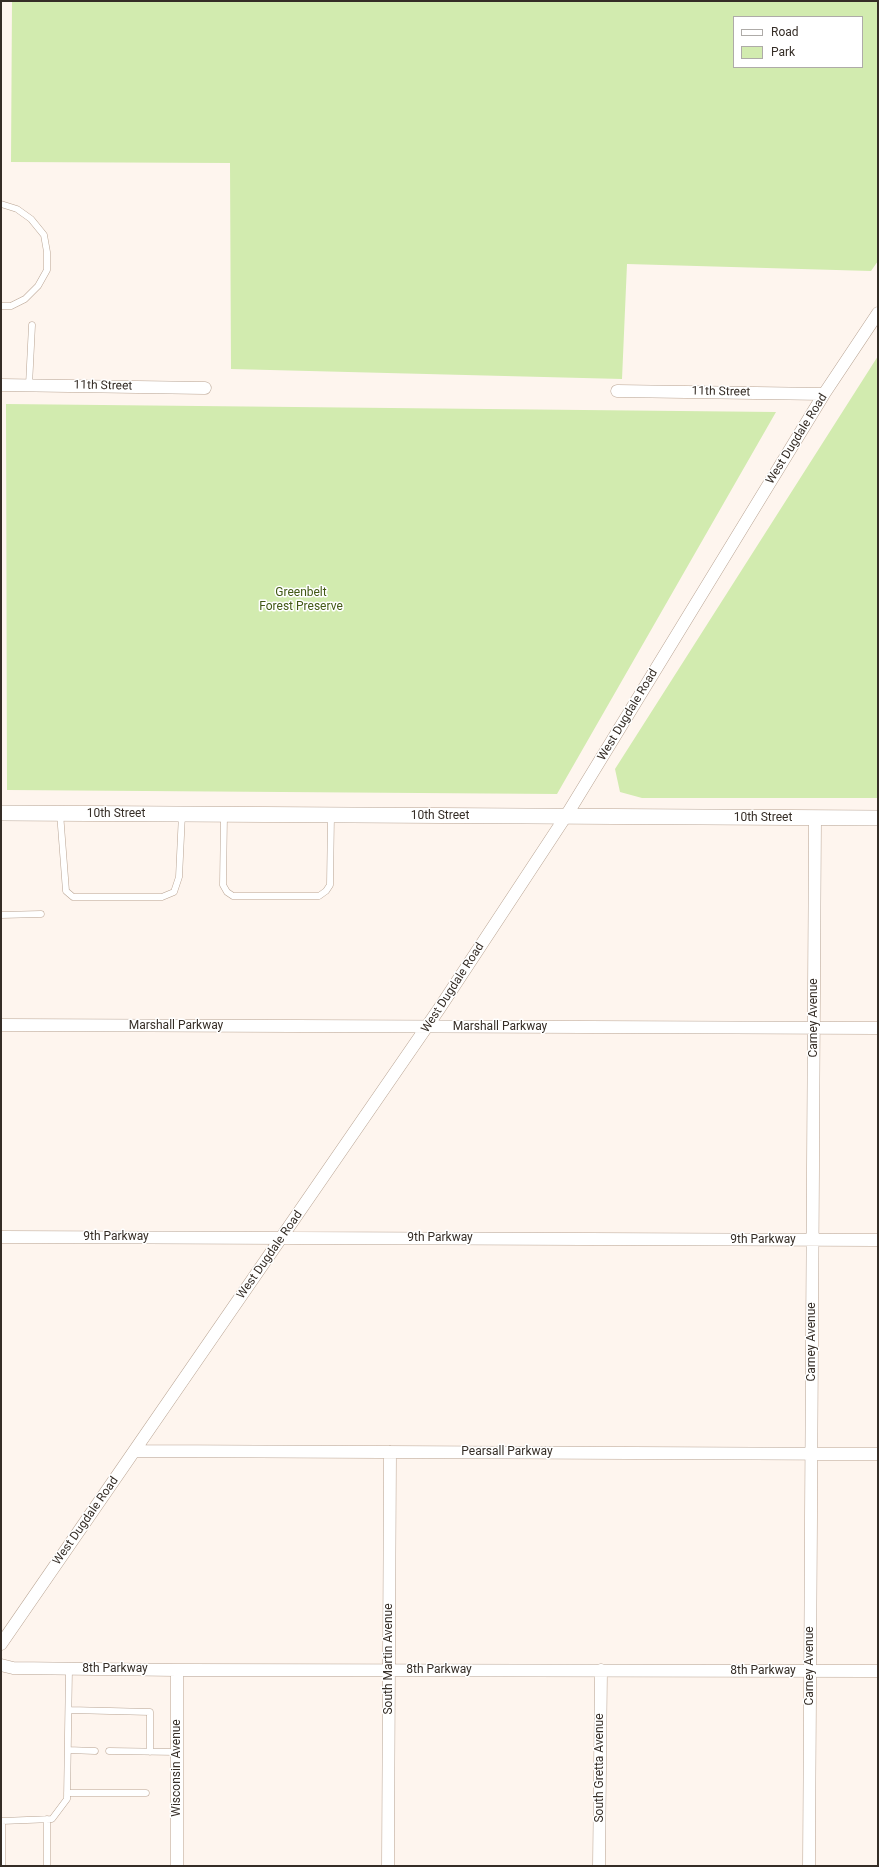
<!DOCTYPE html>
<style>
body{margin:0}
#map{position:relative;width:879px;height:1867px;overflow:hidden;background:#fef5ee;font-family:Roboto,sans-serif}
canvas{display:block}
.frame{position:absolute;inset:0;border:2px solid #352d26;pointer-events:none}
.legend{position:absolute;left:733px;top:16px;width:130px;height:52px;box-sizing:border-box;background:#fff;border:1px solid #aeaba8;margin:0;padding:5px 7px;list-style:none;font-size:12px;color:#352d26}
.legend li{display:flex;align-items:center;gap:8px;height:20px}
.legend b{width:20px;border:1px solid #aeaba8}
</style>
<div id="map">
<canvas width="879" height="1867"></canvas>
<div class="frame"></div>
<ul class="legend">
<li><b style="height:5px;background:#fff"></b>Road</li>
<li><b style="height:11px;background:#d2ebaf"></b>Park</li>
</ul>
</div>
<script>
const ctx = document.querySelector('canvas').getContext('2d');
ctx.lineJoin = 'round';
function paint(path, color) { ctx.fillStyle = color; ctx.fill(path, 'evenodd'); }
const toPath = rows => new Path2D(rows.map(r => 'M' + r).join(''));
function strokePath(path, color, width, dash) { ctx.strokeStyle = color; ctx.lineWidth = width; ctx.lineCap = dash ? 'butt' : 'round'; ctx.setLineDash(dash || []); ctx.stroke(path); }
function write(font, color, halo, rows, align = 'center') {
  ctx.font = font + ' Roboto,sans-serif'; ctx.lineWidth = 3; ctx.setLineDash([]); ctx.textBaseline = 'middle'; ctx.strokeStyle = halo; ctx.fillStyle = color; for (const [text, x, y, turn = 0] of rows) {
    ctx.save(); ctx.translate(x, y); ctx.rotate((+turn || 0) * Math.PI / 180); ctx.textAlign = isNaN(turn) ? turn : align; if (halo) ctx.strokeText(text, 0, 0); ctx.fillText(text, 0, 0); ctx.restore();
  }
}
paint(toPath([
 [12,1,878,1,878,261,871,271,627,264,622,379,231,369,230,163,11,162],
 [734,17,862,17,862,67,734,67],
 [878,356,878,798,642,798,620,792,615,769],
 [6,404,776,412,557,794,7,790]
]), '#d2ebaf');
const service = toPath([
 [1,204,17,209,31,219,44,235,47,252,47,270,38,286,25,299,11,306,1,306],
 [29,385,32,325],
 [60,813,66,891,73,897,162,897,174,892,179,877,182,814],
 [224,815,223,885,227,892,233,896,319,896,326,891,330,885,331,815],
 [1,915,41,914],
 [70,1710,150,1712,150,1752],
 [68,1750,95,1751],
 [109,1751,177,1752],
 [67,1793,146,1793],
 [2,1866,2,1821,52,1819,67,1799,69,1669],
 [47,1866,47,1819]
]);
const minor = toPath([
 [1,385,205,388],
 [617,391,824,394],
 [1,1025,878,1028],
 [1,1237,878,1240],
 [135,1451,878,1454],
 [1,1644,439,1009,566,816,824,394,878,313],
 [1,1665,13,1668,177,1670,878,1671],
 [177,1866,177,1670],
 [388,1866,390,1452],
 [599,1866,601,1670],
 [809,1866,815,818]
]);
const tertiary = toPath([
 [1,813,878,818]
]);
strokePath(service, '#b8a392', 7);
strokePath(minor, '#b8a392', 13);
strokePath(tertiary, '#b8a392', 16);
strokePath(service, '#fff', 6);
strokePath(minor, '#fff', 12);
strokePath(tertiary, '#fff', 15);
write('12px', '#352d26', '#fff', [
 ["11th Street",103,386,1],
 ["11th Street",721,392,1],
 ["West Dugdale Road",797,439,-58],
 ["West Dugdale Road",628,715,-59],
 ["10th Street",116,814],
 ["10th Street",440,816],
 ["10th Street",763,818],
 ["West Dugdale Road",453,988,-57],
 ["Carney Avenue",814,1018,-90],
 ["Marshall Parkway",176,1026],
 ["Marshall Parkway",500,1027],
 ["9th Parkway",116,1237],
 ["9th Parkway",440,1238],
 ["9th Parkway",763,1240],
 ["West Dugdale Road",270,1255,-55],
 ["Carney Avenue",812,1342,-90],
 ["Pearsall Parkway",507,1452],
 ["West Dugdale Road",86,1521,-55],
 ["South Martin Avenue",389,1659,-90],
 ["Carney Avenue",810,1666,-90],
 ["8th Parkway",115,1669],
 ["8th Parkway",439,1670],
 ["8th Parkway",763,1671],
 ["Wisconsin Avenue",177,1768,-90],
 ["South Gretta Avenue",600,1768,-90]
]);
write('12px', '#425915', '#fff', [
 ["Greenbelt",301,593],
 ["Forest Preserve",301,607]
]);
</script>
